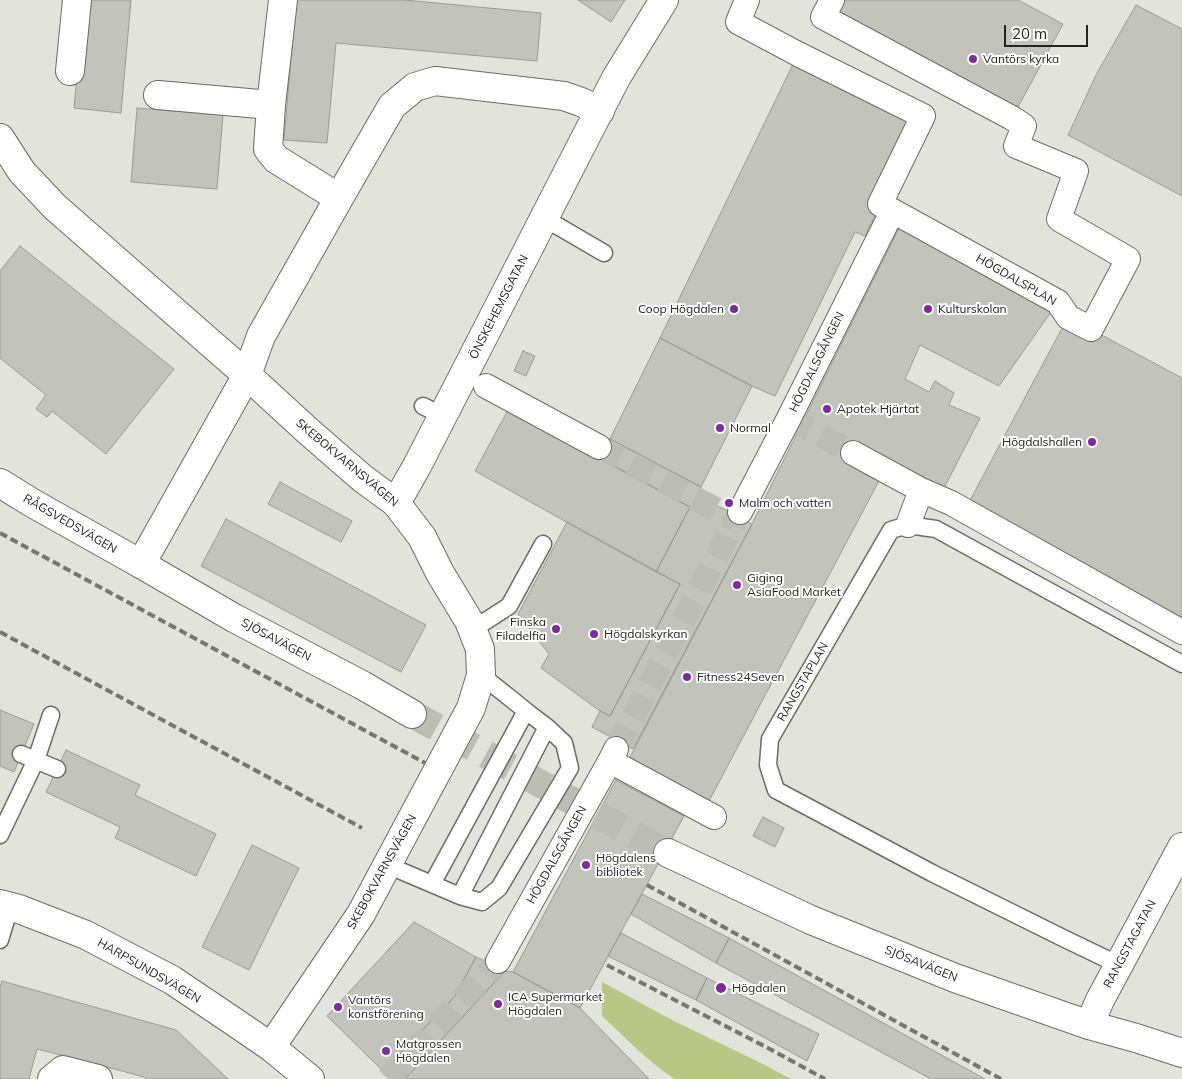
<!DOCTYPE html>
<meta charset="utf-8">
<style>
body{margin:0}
#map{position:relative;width:1182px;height:1079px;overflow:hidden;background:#e2e4db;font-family:Mulish,sans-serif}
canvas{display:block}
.scale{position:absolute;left:1004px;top:25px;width:84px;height:22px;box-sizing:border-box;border:2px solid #242421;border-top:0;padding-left:6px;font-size:15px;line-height:18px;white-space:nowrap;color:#242421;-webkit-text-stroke:4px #fff;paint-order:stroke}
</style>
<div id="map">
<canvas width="1182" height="1079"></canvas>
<div class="scale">20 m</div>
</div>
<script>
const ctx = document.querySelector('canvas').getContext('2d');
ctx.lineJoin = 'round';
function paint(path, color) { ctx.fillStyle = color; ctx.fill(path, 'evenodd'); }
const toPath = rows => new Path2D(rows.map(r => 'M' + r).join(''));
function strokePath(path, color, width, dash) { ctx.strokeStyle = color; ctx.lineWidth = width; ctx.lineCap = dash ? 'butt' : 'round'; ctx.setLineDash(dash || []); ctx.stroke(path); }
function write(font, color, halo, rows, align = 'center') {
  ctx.font = font + ' Mulish,sans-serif'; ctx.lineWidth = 4; ctx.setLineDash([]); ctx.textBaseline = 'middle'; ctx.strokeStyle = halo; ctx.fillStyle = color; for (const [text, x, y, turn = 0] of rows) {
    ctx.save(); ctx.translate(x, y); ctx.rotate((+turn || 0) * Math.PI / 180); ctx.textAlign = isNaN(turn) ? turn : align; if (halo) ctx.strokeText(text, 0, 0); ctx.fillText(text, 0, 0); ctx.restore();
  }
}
paint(toPath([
 [602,982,674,1021,759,1062,791,1079,675,1079,664,1072,640,1052,602,1016]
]), '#b9c784');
const building = toPath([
 [84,0,131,0,121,113,74,108,84,0],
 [296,0,405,0,541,13,537,61,336,43,327,143,284,140,296,0],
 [578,0,625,0,611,22,578,0],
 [832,0,1018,0,1063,24,1012,118,823,17,832,0],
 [1136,5,1182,29,1182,196,1068,135,1097,73,1136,5],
 [798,54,923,116,865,236,855,232,775,396,752,386,660,338,798,54],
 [137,108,223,115,217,189,131,182,137,108],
 [904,218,1058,302,999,386,920,345,905,379,929,392,935,381,954,393,949,405,980,418,942,492,888,464,709,801,629,759,752,524,904,218],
 [20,246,174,369,106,454,52,411,47,417,36,409,46,395,0,358,0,271,20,246],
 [1068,317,1182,378,1182,624,967,506,1068,317],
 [660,338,752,386,701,487,610,439,660,338],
 [523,351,535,356,526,376,514,371,523,351],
 [509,408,599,458,690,507,656,572,475,471,509,408],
 [610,439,701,487,697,495,752,524,633,749,592,727,600,711,610,716,680,584,656,572,690,507,599,458,610,439],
 [280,482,352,521,341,542,268,504,280,482],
 [226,519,426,625,401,672,201,566,226,519],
 [567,522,680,584,610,716,600,711,541,668,549,654,518,614,567,522],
 [0,710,34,724,14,772,0,766,0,710],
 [66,750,140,785,135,795,216,834,196,876,115,838,120,827,46,792,66,750],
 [616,780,684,816,580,1008,513,972,616,780],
 [763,817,784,828,775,847,753,836,763,817],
 [252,845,299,868,249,970,202,947,252,845],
 [642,894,729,938,716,963,631,914,642,894],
 [414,922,476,957,455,996,383,1071,327,1016,414,922],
 [621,933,707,978,696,1000,608,956,621,933],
 [729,938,985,1079,931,1079,716,963,729,938],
 [476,957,505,971,405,1079,392,1079,383,1071,455,996,476,957],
 [505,971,513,972,580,1008,649,1079,405,1079,505,971],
 [707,978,819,1034,807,1061,696,1000,707,978],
 [2,981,176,1030,228,1079,146,1079,144,1077,89,1062,37,1049,29,1079,0,1079,0,987,2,981]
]);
paint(building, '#c2c4bc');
strokePath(building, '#999b93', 1);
strokePath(toPath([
 [789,418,853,453],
 [599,447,736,520],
 [616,749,740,512],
 [388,1079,498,961]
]), '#bcbeb6', 24, [24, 12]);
strokePath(toPath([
 [412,714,668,853]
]), '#bcbeb6', 28, [28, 14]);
const service = toPath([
 [544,218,604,253],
 [423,406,443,416],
 [472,630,509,606,543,544],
 [21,754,57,769],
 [0,835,36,760,51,715],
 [387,865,460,896,482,902,499,888,570,768,564,743,547,727,526,711,515,702,481,675],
 [432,884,526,711],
 [460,896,547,727],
 [0,940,10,907],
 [1119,965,1063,938,932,873,776,790,768,765,770,739,891,530,908,525,936,529,1182,664]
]);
const pedestrian = toPath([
 [747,0,738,22,798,54,923,116,880,204,1058,302,1068,317,1091,329,1128,259,1059,219,1076,171,1016,146,1024,126,1012,118,823,17,832,0],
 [486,386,599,447],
 [853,453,921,490,951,503,1182,632],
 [740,512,789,418,892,212],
 [908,525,921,490],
 [610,761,714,817],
 [498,961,610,761,616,749]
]);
const minor = toPath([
 [283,0,271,105,268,149,276,159,339,198],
 [70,71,77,0],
 [158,95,271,105],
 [0,138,22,172,55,207,247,375,308,431,362,478,396,503],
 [412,714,362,685,234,618,141,564,247,375,261,336,339,198,392,106,415,87,435,81,564,96,581,102,600,111],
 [668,853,811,920,955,978,1089,1025,1136,1038,1182,1053],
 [1089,1025,1100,1000,1182,847],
 [271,1047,310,1079],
 [52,1079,63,1070,98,1079]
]);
const tertiary = toPath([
 [0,483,34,504,141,564],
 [0,904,19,909,86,935,172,980,230,1019,271,1047,361,914,471,708,481,675,480,649,469,621,440,573,422,537,396,503,417,466,616,78,664,0]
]);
strokePath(service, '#6b6c65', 19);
strokePath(pedestrian, '#6b6c65', 26);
strokePath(minor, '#6b6c65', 30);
strokePath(tertiary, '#6b6c65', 30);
strokePath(service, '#fff', 16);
strokePath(pedestrian, '#fff', 24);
strokePath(minor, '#fff', 28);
strokePath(tertiary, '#fff', 28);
strokePath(toPath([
 [0,533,425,763],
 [0,632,362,828],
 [647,885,1001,1079],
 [607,965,768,1048,825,1079]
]), '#767771', 4, [8, 4]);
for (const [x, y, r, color] of [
 [973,59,5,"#7f2b9b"],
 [734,309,5,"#7f2b9b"],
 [928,309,5,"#7f2b9b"],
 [827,409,5,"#7f2b9b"],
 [720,428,5,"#7f2b9b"],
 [1092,442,5,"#7f2b9b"],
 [729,503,5,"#7f2b9b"],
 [737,585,5,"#7f2b9b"],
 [556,629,5,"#7f2b9b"],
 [594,634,5,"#7f2b9b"],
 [687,677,5,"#7f2b9b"],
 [586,865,5,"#7f2b9b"],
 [721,988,6,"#7f2b9b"],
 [498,1004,5,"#7f2b9b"],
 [338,1007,5,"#7f2b9b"],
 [386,1051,5,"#7f2b9b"]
]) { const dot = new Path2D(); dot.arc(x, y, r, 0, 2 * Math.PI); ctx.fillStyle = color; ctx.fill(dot); strokePath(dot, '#fff', 2); }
write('12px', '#242421', '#fff', [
 ["Vantörs kyrka",983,59],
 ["Coop Högdalen",724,309,"right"],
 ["Kulturskolan",938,309],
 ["Apotek Hjärtat",837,409],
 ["Normal",730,428],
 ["Högdalshallen",1082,442,"right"],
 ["Malm och vatten",739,503],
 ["Giging",747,578],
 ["AsiaFood Market",747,592],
 ["Finska",546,622,"right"],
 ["Filadelfia",546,636,"right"],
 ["Högdalskyrkan",604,634],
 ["Fitness24Seven",697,677],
 ["Högdalens",596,858],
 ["bibliotek",596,872],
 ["Högdalen",732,988],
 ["ICA Supermarket",508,997],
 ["Högdalen",508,1011],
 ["Vantörs",348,1000],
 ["konstförening",348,1014],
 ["Matgrossen",396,1044],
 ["Högdalen",396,1058]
], 'left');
write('12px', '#242421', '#fff', [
 ["HÖGDALSPLAN",1016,280,30],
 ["ÖNSKEHEMSGATAN",499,307,-63],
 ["HÖGDALSGÅNGEN",817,362,-64],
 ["SKEBOKVARNSVÄGEN",347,463,40],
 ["RÅGSVEDSVÄGEN",70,524,30],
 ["SJÖSAVÄGEN",276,640,28],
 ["RANGSTAPLAN",803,682,-60],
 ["HÖGDALSGÅNGEN",557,855,-61],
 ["SKEBOKVARNSVÄGEN",382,872,-61],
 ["RANGSTAGATAN",1130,944,-62],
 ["SJÖSAVÄGEN",921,964,22],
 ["HARPSUNDSVÄGEN",149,971,30]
]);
</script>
